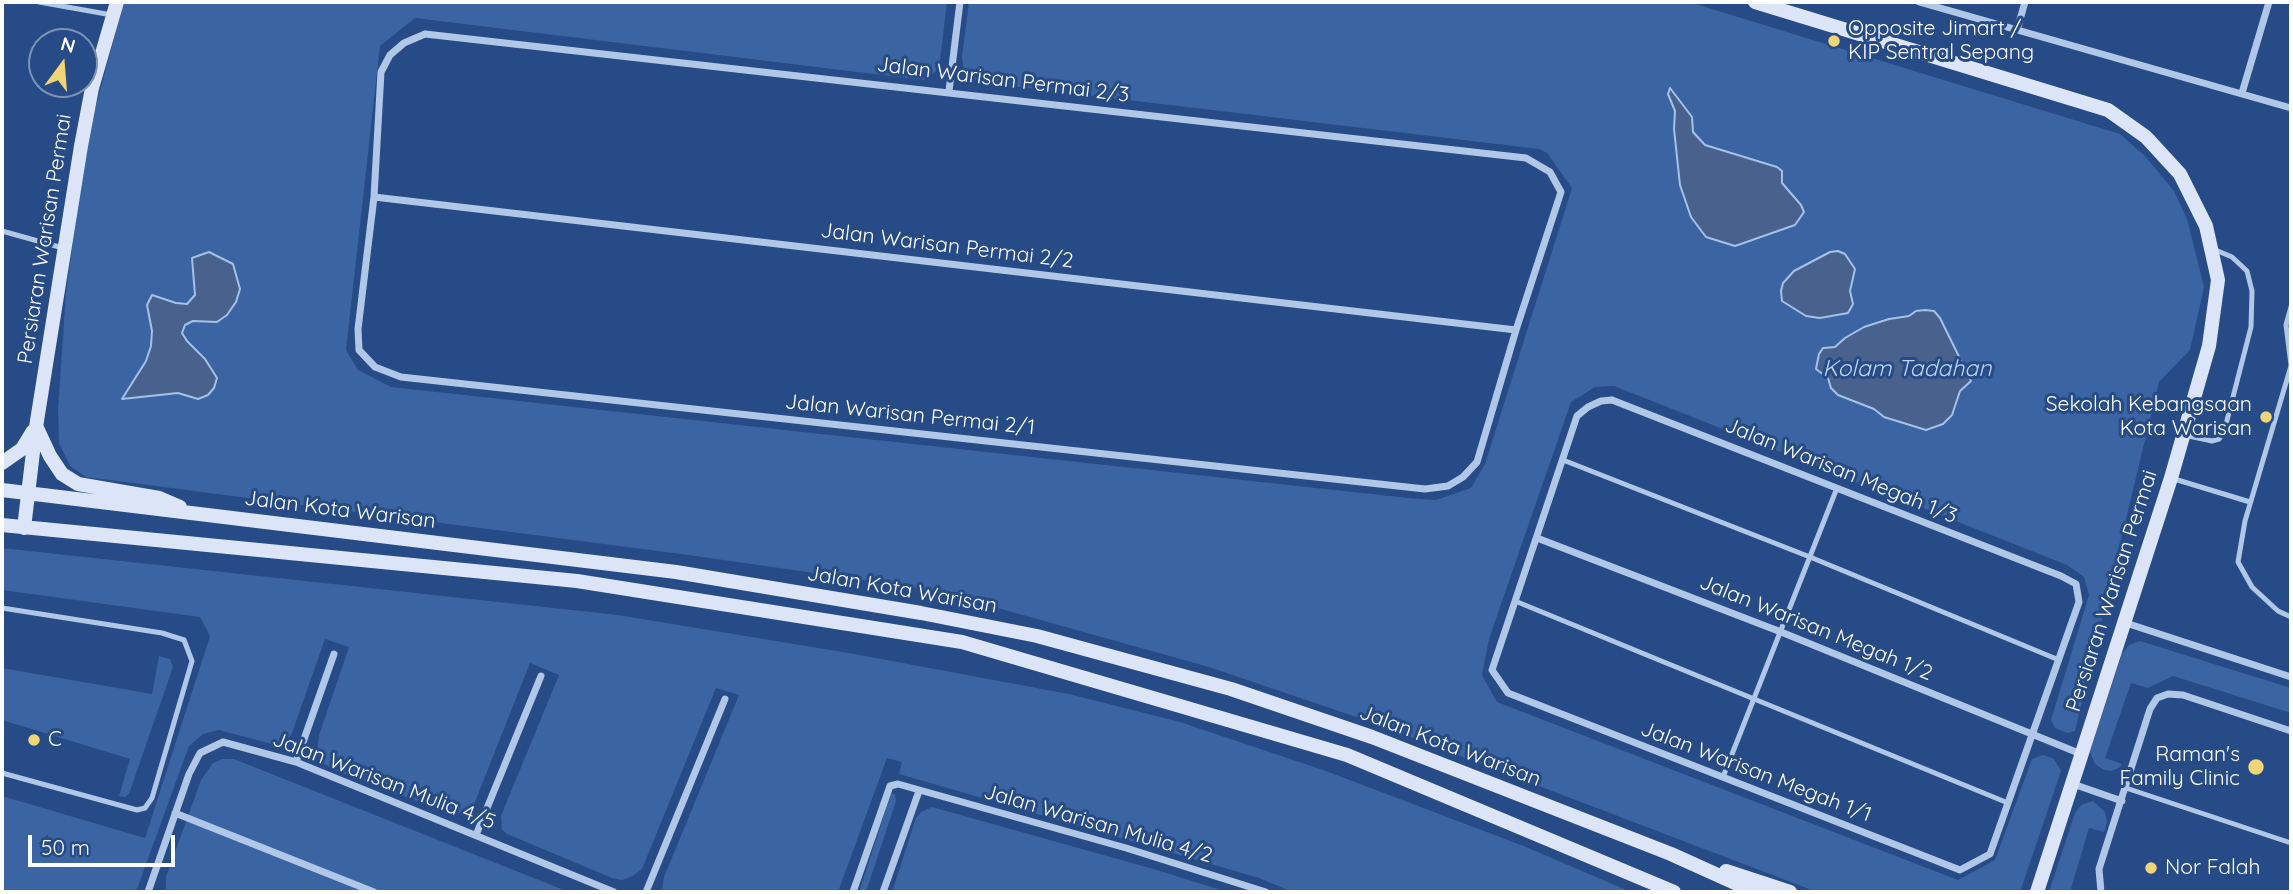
<!DOCTYPE html>
<style>
body{margin:0}
#map{position:relative;width:2293px;height:894px;overflow:hidden;background:#264b86;font-family:Quicksand,sans-serif}
canvas{display:block}
.frame{position:absolute;inset:0;border:4px solid #fff;pointer-events:none}
.north{position:absolute;left:28px;top:28px;width:70px;height:70px;box-sizing:border-box;background:#264b86;border:2px solid #7d93b6;border-radius:50%;rotate:16deg;font-size:19px;font-weight:700;line-height:28px;text-align:center;color:#fff}
.north::after{content:'';display:block;margin:auto;width:24px;height:32px;background:#f1d475;clip-path:polygon(50% 0,100% 100%,50% 72%,0 100%)}
.scale{position:absolute;left:28px;top:835px;width:147px;height:32px;box-sizing:border-box;border:4px solid #fff;border-top:0;padding-left:9px;font-size:21px;line-height:24px;white-space:nowrap;color:#fff;-webkit-text-stroke:5px #264b86;paint-order:stroke}
</style>
<div id="map">
<canvas width="2293" height="894"></canvas>
<div class="frame"></div>
<div class="north">N</div>
<div class="scale">50 m</div>
</div>
<script>
const ctx = document.querySelector('canvas').getContext('2d');
ctx.lineJoin = 'round';
function paint(path, color) { ctx.fillStyle = color; ctx.fill(path, 'evenodd'); }
const toPath = rows => new Path2D(rows.map(r => 'M' + r).join(''));
function strokePath(path, color, width, dash) { ctx.strokeStyle = color; ctx.lineWidth = width; ctx.lineCap = dash ? 'butt' : 'round'; ctx.setLineDash(dash || []); ctx.stroke(path); }
function write(font, color, halo, rows, align = 'center') {
  ctx.font = font + ' Quicksand,sans-serif'; ctx.lineWidth = 6; ctx.setLineDash([]); ctx.textBaseline = 'middle'; ctx.strokeStyle = halo; ctx.fillStyle = color; for (const [text, x, y, turn = 0] of rows) {
    ctx.save(); ctx.translate(x, y); ctx.rotate((+turn || 0) * Math.PI / 180); ctx.textAlign = isNaN(turn) ? turn : align; if (halo) ctx.strokeText(text, 0, 0); ctx.fillText(text, 0, 0); ctx.restore();
  }
}
paint(toPath([
 [124,2,947,2,940,61,935,72,923,80,415,18,380,46,346,350,358,370,391,387,1408,498,1436,500,1471,488,1485,464,1572,188,1547,153,1539,149,977,82,964,73,962,57,969,2,1689,2,2120,134,2145,156,2174,191,2187,219,2204,287,2190,350,2159,382,2075,731,2067,733,2055,728,2051,720,2089,595,2084,577,2067,565,1614,386,1595,387,1571,402,1489,639,1482,675,1497,702,1958,880,1995,860,2032,759,2043,755,2054,759,2061,771,2020,892,1817,892,1371,722,1209,667,933,590,681,554,86,477,70,466,59,443,58,410,66,293,87,139],
 [2,548,618,615,849,653,1069,694,1180,722,1326,771,1526,847,1631,892,1293,892,1259,878,899,774,902,762,887,758,838,892,664,892,662,889,664,877,739,695,716,688,642,869,633,876,622,880,612,878,507,834,502,830,501,816,505,806,559,675,530,663,475,802,470,809,462,813,450,813,337,771,324,764,317,756,319,735,349,647,325,639,292,733,287,741,279,746,219,730,203,734,189,746,136,892,2,892,2,796,145,838,210,636,200,617,2,590],
 [2140,641,2291,688,2291,713,2173,676,2148,688,2131,683,2105,758,2122,764,2119,768,2111,771,2104,770,2095,764,2090,752,2122,654,2129,645],
 [159,656,170,659,173,667,129,794,125,797,119,796,130,759,2,720,2,668,152,694],
 [222,759,234,759,569,892,166,892,166,877,201,780,213,763],
 [891,794,895,794,896,801,866,892,859,892],
 [2093,801,2105,812,2107,822,2104,832,2089,828,2070,892,2049,892,2075,813,2081,805],
 [932,807,1157,870,1227,892,892,892,916,818,921,812]
]), '#3a64a2');
const water = toPath([
 [1670,88,1692,117,1693,132,1705,145,1777,167,1782,171,1782,183,1801,205,1804,212,1795,225,1735,246,1706,237,1691,217,1680,185,1674,129,1675,111,1668,94,1670,88],
 [1838,251,1845,254,1855,269,1850,291,1853,304,1848,313,1820,318,1806,316,1782,301,1781,291,1783,283,1794,271,1830,252,1838,251],
 [209,252,233,264,240,289,236,302,227,315,217,322,193,321,185,325,182,333,187,341,205,359,217,378,214,388,208,395,198,399,178,393,122,399,146,361,151,346,152,331,147,305,152,295,176,303,187,304,195,295,192,258,209,252],
 [1925,310,1934,311,1940,318,1971,381,1960,391,1952,415,1943,424,1926,430,1884,417,1874,409,1838,395,1831,388,1828,378,1816,369,1819,354,1823,348,1835,347,1845,338,1864,327,1889,319,1909,316,1916,311,1925,310]
]);
paint(water, '#48628d');
strokePath(water, '#a5c1e9', 2);
strokePath(toPath([
 [39,2,112,15],
 [2,231,63,248],
 [2291,307,2286,325,2291,365],
 [2291,366,2245,521,2238,562,2252,587,2278,611,2291,617],
 [2184,435,2212,441,2219,439,2224,432,2251,327,2252,291,2247,271,2232,257,2213,249],
 [1563,460,1810,557,2059,660],
 [2171,478,2250,502],
 [1515,601,2008,803],
 [2,608,162,633,184,640,192,661,152,798,145,808,137,810,2,773],
 [1723,777,1837,488],
 [2126,788,2291,843]
]), '#b1c7e8', 5);
strokePath(toPath([
 [1919,2,2291,108],
 [2017,30,2025,2],
 [425,34,1526,158,1550,172,1561,192,1516,330,1477,462,1463,477,1448,486,1425,489,401,377,375,367,359,350,358,329,374,197,381,72,390,55,404,43,425,34],
 [949,91,960,2],
 [2242,93,2269,2],
 [374,197,1516,330],
 [1612,400,2061,576,2076,584,2079,602,1990,854,1960,870,1508,693,1492,670,1577,416,1588,407,1601,401,1612,400],
 [1537,538,1781,632,2081,754],
 [2126,623,2291,677],
 [296,762,334,654],
 [2073,784,2122,801],
 [175,813,374,892],
 [476,835,541,676],
 [148,892,189,774,200,753,223,742,296,762,614,892],
 [646,892,725,699],
 [853,892,890,786,898,784,1126,848,1266,892],
 [883,892,919,791],
 [2101,892,2099,869,2150,709,2157,698,2168,694,2183,695,2291,731]
]), '#b1c7e8', 7);
strokePath(toPath([
 [1755,2,2108,110,2146,137,2180,174,2206,226,2218,280,2209,346,2171,478,2037,892],
 [37,428,50,456,62,474,78,484,159,498,180,507],
 [2,463,22,449,33,431],
 [2,490,676,572,921,613,1037,636,1231,689,1372,737,1671,854,1755,892],
 [2,525,577,581,962,642,1347,755,1674,892],
 [24,528,36,427,81,146,92,88,117,2],
 [1726,871,1790,892]
]), '#dbe5f7', 14);
for (const [x, y, r, color] of [
 [1834,41,7,"#f1d475"],
 [2266,417,7,"#f1d475"],
 [34,740,7,"#f1d475"],
 [2256,767,9,"#f1d475"],
 [2151,868,7,"#f1d475"]
]) { const dot = new Path2D(); dot.arc(x, y, r, 0, 2 * Math.PI); ctx.fillStyle = color; ctx.fill(dot); strokePath(dot, '#264b86', 2.5); }
write('21px', '#fff', '#264b86', [
 ["Opposite Jimart /",1848,29],
 ["KIP Sentral Sepang",1848,53],
 ["Sekolah Kebangsaan",2252,405,"right"],
 ["Kota Warisan",2252,429,"right"],
 ["C",48,740],
 ["Raman's",2240,755,"right"],
 ["Family Clinic",2240,779,"right"],
 ["Nor Falah",2165,868]
], 'left');
write('21px', '#fff', '#264b86', [
 ["Jalan Warisan Permai 2/3",1003,80,7],
 ["Persiaran Warisan Permai",45,239,-81],
 ["Jalan Warisan Permai 2/2",947,246,7],
 ["Jalan Warisan Permai 2/1",910,415,6],
 ["Jalan Warisan Megah 1/3",1841,471,22],
 ["Jalan Kota Warisan",340,510,7],
 ["Jalan Kota Warisan",902,590,10],
 ["Persiaran Warisan Permai",2112,591,-72],
 ["Jalan Warisan Megah 1/2",1816,628,22],
 ["Jalan Kota Warisan",1450,746,21],
 ["Jalan Warisan Megah 1/1",1756,772,21],
 ["Jalan Warisan Mulia 4/5",384,781,21],
 ["Jalan Warisan Mulia 4/2",1098,824,16]
]);
write('italic 23px', '#bcd1f0', '#264b86', [
 ["Kolam Tadahan",1907,369]
]);
</script>
